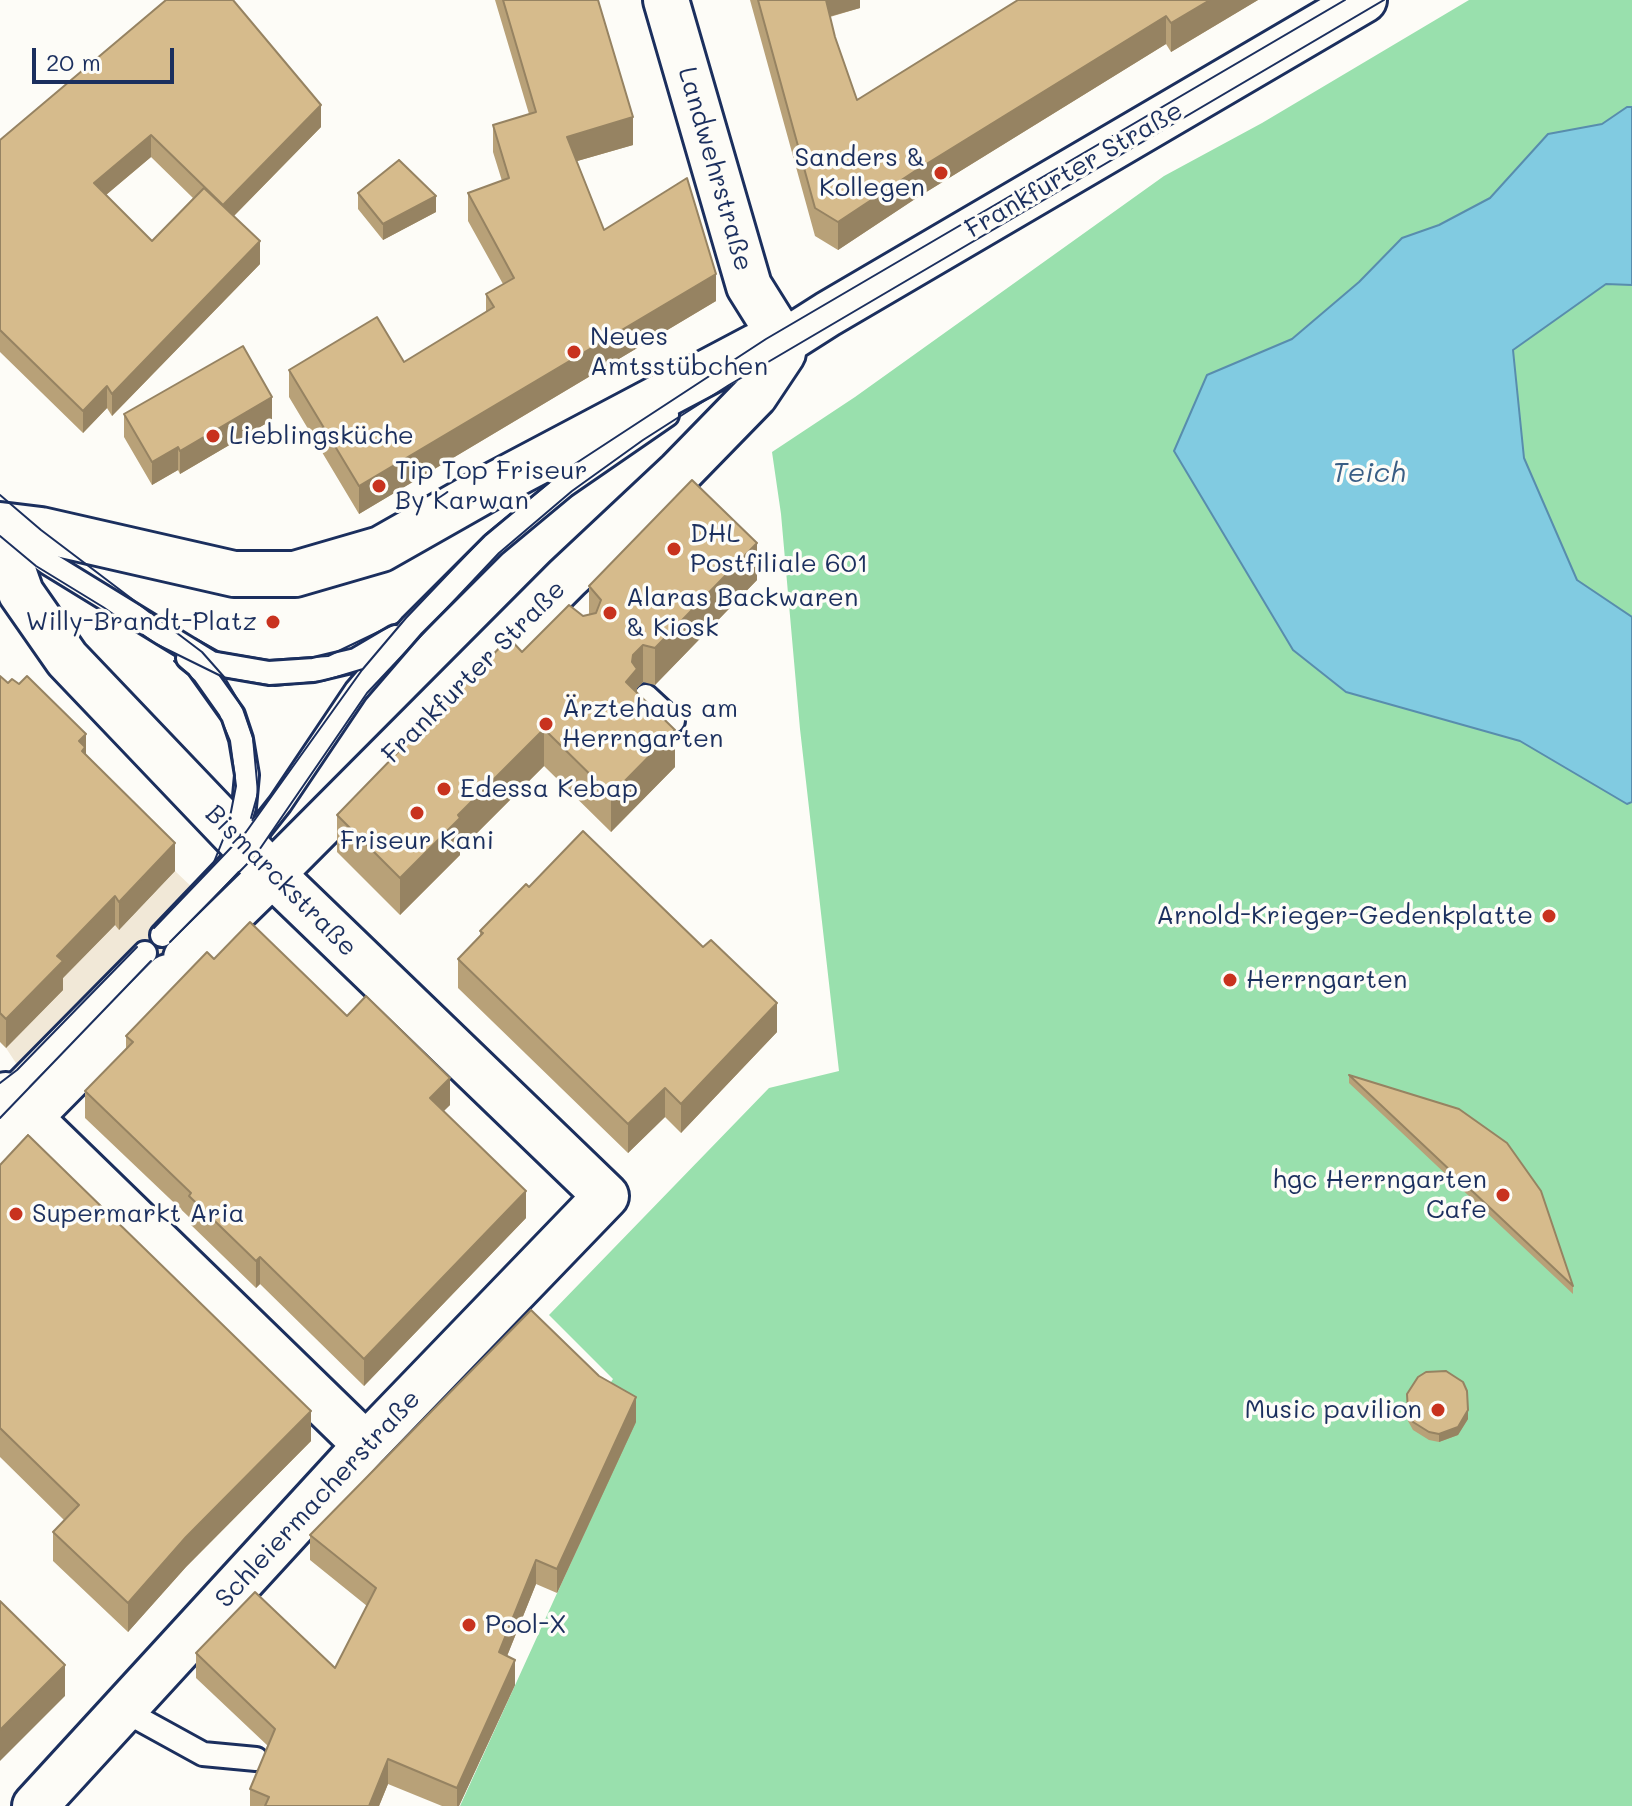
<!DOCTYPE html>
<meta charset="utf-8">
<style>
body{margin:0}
#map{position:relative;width:1632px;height:1806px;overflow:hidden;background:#fdfcf7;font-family:Mali,sans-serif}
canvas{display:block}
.scale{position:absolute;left:32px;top:48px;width:142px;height:36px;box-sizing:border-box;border:4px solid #1b2f5e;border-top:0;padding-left:10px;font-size:24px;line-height:28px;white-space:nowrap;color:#1b2f5e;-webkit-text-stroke:6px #fdfcf7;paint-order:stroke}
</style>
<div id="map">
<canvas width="1632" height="1806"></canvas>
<div class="scale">20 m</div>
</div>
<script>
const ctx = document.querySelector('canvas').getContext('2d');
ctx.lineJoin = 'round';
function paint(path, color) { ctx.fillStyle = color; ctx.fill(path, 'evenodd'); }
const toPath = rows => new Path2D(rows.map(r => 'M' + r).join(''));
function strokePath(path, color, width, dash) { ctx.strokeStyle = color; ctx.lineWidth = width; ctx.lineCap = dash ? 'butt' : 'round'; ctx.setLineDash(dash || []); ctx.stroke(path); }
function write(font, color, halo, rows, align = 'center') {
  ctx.font = font + ' Mali,sans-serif'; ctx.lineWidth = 7; ctx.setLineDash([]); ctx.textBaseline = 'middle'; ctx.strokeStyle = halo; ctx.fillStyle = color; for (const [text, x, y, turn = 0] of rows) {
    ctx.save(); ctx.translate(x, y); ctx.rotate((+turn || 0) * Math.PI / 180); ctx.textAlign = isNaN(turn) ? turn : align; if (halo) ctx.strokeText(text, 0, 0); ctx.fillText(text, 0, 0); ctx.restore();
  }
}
paint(toPath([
 [175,871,216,910,37,1095,6,1048,62,990,57,984,115,925,120,929]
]), '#f1e8d7');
paint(toPath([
 [1469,0,1632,0,1632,1806,460,1806,635,1422,599,1400,613,1379,549,1315,769,1088,839,1071,800,729,781,514,772,452,855,397,1164,176,1262,123]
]), '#99e0ad');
const water = toPath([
 [1627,107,1632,107,1632,285,1606,284,1513,350,1524,458,1577,580,1632,617,1632,802,1627,804,1520,741,1346,692,1293,650,1174,451,1207,375,1292,339,1359,282,1402,238,1439,225,1490,198,1548,134,1602,124,1627,107]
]);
paint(water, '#81cbe1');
strokePath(water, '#588dad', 2);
const service = toPath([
 [7,533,48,563,211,663,269,673,314,670,356,660,395,637],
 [188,658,198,666,233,715,241,739,247,775,244,807,234,839],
 [646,696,673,721],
 [162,935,246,847,280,804,356,691,412,626,493,545,564,486,667,415],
 [1,1099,145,953],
 [123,1710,203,1754,256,1759]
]);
const minor = toPath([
 [666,0,749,286,784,342],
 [6,1095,366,1445],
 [35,1806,366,1445,606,1196,272,874]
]);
const tertiary = toPath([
 [186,958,272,874],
 [0,1147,168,977]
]);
const secondary = toPath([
 [0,525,41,530,234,574,295,574,381,549,492,486,755,347,784,342,828,314,1364,0],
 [0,534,21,593,67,659,272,874,567,578,679,473,755,395,783,353,784,342]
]);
strokePath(service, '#1b2f5e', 28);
strokePath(minor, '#1b2f5e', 50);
strokePath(tertiary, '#1b2f5e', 50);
strokePath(secondary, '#1b2f5e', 50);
strokePath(service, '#fdfcf7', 22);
strokePath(minor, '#fdfcf7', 44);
strokePath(tertiary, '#fdfcf7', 44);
strokePath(secondary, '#fdfcf7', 44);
strokePath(toPath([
 [0,495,41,530,202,652,225,678,243,709,253,738,258,793,251,818],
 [0,536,36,566,103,607,156,644,225,678,275,686,323,681,363,669],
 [195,638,220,652,269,660,328,656,399,622],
 [174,661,195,681,219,715,230,741,236,786,228,827,214,862],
 [154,928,246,832,362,670,406,618,486,534,561,473,766,339,1345,0],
 [170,942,255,856,367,693,499,553,572,491,643,440,729,385,1384,0],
 [0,1083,17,1070,137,947],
 [0,1118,151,961]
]), '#1b2f5e', 2);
paint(toPath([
 [495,0,598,0,633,145,577,161,604,230,716,301,359,514,289,397,289,370,404,362,486,312,486,294,503,284,468,221,468,193,502,181,493,152,493,125,529,114],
 [750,0,860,0,860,8,830,17,835,37,857,100,1018,0,1258,0,1171,52,1166,44,915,199,838,250,815,236],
 [321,127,234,216,260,264,112,416,107,408,83,433,0,352,0,140],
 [151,157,193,198,152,241,106,195],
 [358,193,436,212,383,240,358,209],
 [124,414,272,420,180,474,178,470,152,485,124,437],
 [757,580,655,685,643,682,637,688,637,692,675,767,611,832,544,766,460,850,460,855,400,915,337,852,337,815,522,652,583,616,589,615,589,586],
 [0,676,86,755,175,871,119,930,115,925,63,978,63,990,6,1048,0,1042],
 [529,887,777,1032,681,1133,665,1117,628,1153,458,988,458,959,480,936,480,931],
 [214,959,347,1016,450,1105,443,1111,526,1218,364,1386,260,1284,256,1288,189,1223,189,1217,85,1118,85,1091,126,1049,126,1036],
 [1349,1075,1573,1286,1573,1294,1349,1083],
 [0,1165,311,1441,186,1567,128,1632,53,1561,53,1532,64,1520,0,1457],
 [1407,1394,1468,1419,1458,1435,1439,1442,1429,1440,1413,1430,1408,1421],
 [636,1422,557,1593,536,1584,507,1656,515,1685,459,1806,442,1806,388,1784,379,1806,250,1806,250,1789,268,1746,196,1678,196,1653,335,1668,367,1606,310,1560,310,1535]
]), '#b8a178');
paint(toPath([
 [824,0,860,0,860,8,824,18],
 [1210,0,1258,0,1171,52,1171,23],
 [1166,16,1166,44,915,199,838,250,838,222,915,171],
 [321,105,321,127,223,227,223,205],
 [633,117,633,145,567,164,567,137],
 [151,135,151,157,94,205,94,183],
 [436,196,436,212,383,240,383,224],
 [260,241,260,264,112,416,112,394],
 [716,274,716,301,359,514,359,486],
 [107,386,107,408,83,433,83,411],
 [272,397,272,420,180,474,180,451],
 [178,447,178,470,152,485,152,462],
 [757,543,757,580,655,685,655,648],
 [643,645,643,682,637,688,637,707,626,682,633,655],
 [544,729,544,766,460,850,460,855,400,915,400,878,458,815],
 [675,730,675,767,611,832,611,795],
 [86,734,86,762,79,741],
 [175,843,175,871,119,930,119,902],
 [115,896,115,925,63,978,63,990,6,1048,6,1019,57,956],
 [777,1003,777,1032,681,1133,681,1104],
 [450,1078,450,1105,430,1125,430,1098],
 [665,1088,665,1117,628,1153,628,1124],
 [526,1191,526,1218,364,1386,364,1359],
 [260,1257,260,1284,256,1288,256,1261],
 [636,1397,636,1422,557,1593,557,1569],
 [1468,1410,1468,1419,1458,1435,1439,1442,1439,1434],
 [311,1411,311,1441,186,1567,128,1632,128,1603,186,1537],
 [536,1560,536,1584,499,1676,499,1652],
 [515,1660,515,1685,459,1806,457,1806,457,1788],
 [65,1665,65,1696,0,1761,0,1730],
 [388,1759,388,1784,379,1806,369,1806]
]), '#968362');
const building = toPath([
 [166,0,233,0,321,105,223,205,151,135,94,183,152,241,204,188,260,241,112,394,107,386,83,411,0,330,0,140,166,0],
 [503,0,598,0,633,117,567,137,604,230,687,178,716,274,359,486,289,370,377,317,404,362,494,307,486,294,514,278,468,193,509,178,493,125,536,112,503,0],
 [758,0,826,0,835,37,857,100,1018,0,1210,0,1171,23,1166,16,915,171,838,222,815,208,758,0],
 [399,160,436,196,383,224,358,193,399,160],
 [243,346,272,397,180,451,178,447,152,462,124,414,243,346],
 [692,480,757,543,655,648,643,645,633,655,632,662,637,669,626,682,675,730,611,795,544,729,458,815,460,818,400,878,337,815,509,638,522,652,569,605,583,616,596,613,601,600,589,586,692,480],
 [0,676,8,683,12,679,19,684,27,676,86,734,79,741,85,747,82,751,175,843,119,902,115,896,57,956,63,961,6,1019,0,1013,0,676],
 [583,831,703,947,711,940,777,1003,681,1104,665,1088,628,1124,458,959,483,933,480,931,526,884,529,887,583,831],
 [250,922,347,1016,366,996,450,1078,430,1098,526,1191,364,1359,260,1257,256,1261,189,1196,191,1193,85,1091,133,1042,126,1036,207,952,214,959,250,922],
 [1349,1075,1459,1109,1507,1143,1541,1191,1573,1286,1349,1075],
 [28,1135,311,1411,186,1537,128,1603,53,1532,79,1505,0,1428,0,1165,28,1135],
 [531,1310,599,1376,636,1397,557,1569,536,1560,499,1652,515,1660,457,1788,388,1759,369,1806,265,1806,269,1797,250,1789,275,1729,196,1653,255,1592,335,1668,376,1588,310,1535,531,1310],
 [1446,1371,1463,1382,1467,1391,1468,1410,1458,1427,1439,1434,1429,1432,1413,1422,1408,1413,1407,1394,1418,1377,1426,1372,1446,1371],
 [0,1601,65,1665,0,1730,0,1601]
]);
paint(building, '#d6bb8c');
strokePath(building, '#968362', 2);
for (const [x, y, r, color] of [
 [941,173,8,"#c8321e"],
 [574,352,8,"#c8321e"],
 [213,436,8,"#c8321e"],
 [379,486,8,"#c8321e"],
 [674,549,8,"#c8321e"],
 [610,613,8,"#c8321e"],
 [273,622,8,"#c8321e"],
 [546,724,8,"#c8321e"],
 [444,789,8,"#c8321e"],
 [417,813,8,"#c8321e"],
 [1549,916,8,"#c8321e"],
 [1230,980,8,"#c8321e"],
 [1503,1195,8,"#c8321e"],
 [16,1214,8,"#c8321e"],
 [1438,1410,8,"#c8321e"],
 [469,1625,8,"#c8321e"]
]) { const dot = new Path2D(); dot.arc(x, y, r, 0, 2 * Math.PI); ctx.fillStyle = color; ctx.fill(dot); strokePath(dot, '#fdfcf7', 3); }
write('26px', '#1b2f5e', '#fdfcf7', [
 ["Sanders &",925,158,"right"],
 ["Kollegen",925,188,"right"],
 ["Neues",590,337],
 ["Amtsstübchen",590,367],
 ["Lieblingsküche",229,436],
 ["Tip Top Friseur",395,471],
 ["By Karwan",395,501],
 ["DHL",690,534],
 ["Postfiliale 601",690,564],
 ["Alaras Backwaren",626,598],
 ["& Kiosk",626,628],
 ["Willy-Brandt-Platz",257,622,"right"],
 ["Ärztehaus am",562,709],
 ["Herrngarten",562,739],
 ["Edessa Kebap",460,789],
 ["Friseur Kani",417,841,"center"],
 ["Arnold-Krieger-Gedenkplatte",1533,916,"right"],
 ["Herrngarten",1246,980],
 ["hgc Herrngarten",1487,1180,"right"],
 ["Cafe",1487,1210,"right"],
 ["Supermarkt Aria",32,1214],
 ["Music pavilion",1422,1410,"right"],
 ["Pool-X",485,1625]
], 'left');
write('26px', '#1b2f5e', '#fdfcf7', [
 ["Landwehrstraße",715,169,74],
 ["Frankfurter Straße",1074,170,-30],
 ["Frankfurter Straße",474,672,-45],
 ["Bismarckstraße",281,881,45],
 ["Schleiermacherstraße",318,1499,-47]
]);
write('italic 28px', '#3a5e85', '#fdfcf7', [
 ["Teich",1369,473]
]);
</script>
